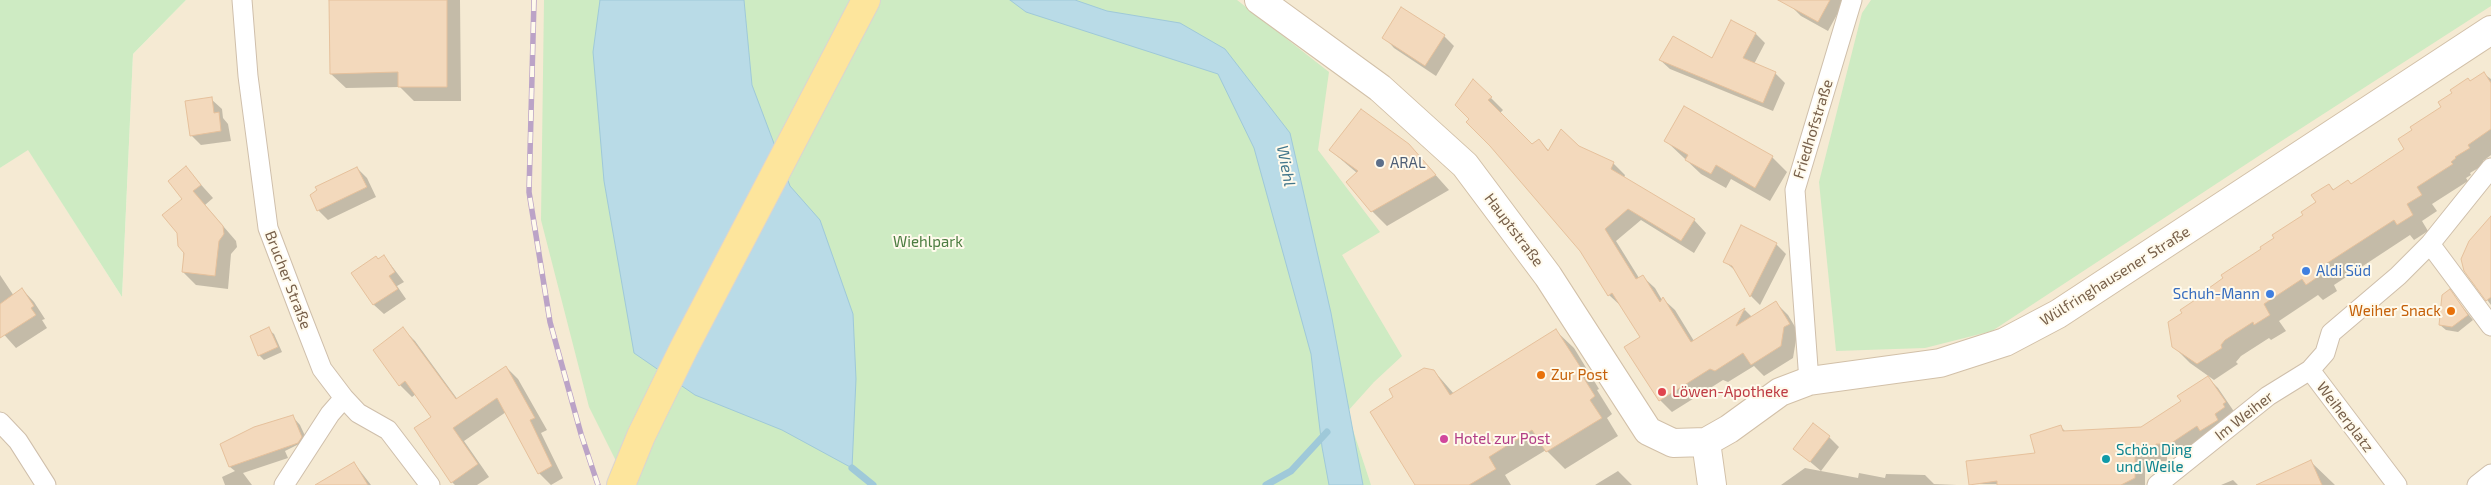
<!DOCTYPE html>
<meta charset="utf-8">
<style>
body{margin:0}
canvas{display:block;background:#fdf7e5}
</style>
<canvas width="2491" height="485"></canvas>
<script>
const ctx = document.querySelector('canvas').getContext('2d');
ctx.lineJoin = 'round';
function paint(path, color) { ctx.fillStyle = color; ctx.fill(path, 'evenodd'); }
const toPath = rows => new Path2D(rows.map(r => 'M' + r).join(''));
function strokePath(path, color, width, dash) { ctx.strokeStyle = color; ctx.lineWidth = width; ctx.lineCap = dash ? 'butt' : 'round'; ctx.setLineDash(dash || []); ctx.stroke(path); }
function write(font, color, halo, rows, align = 'center') {
  ctx.font = font + ' "Exo 2",sans-serif'; ctx.lineWidth = 4; ctx.setLineDash([]); ctx.textBaseline = 'middle'; ctx.strokeStyle = halo; ctx.fillStyle = color; for (const [text, x, y, turn = 0] of rows) {
    ctx.save(); ctx.translate(x, y); ctx.rotate((+turn || 0) * Math.PI / 180); ctx.textAlign = isNaN(turn) ? turn : align; if (halo) ctx.strokeText(text, 0, 0); ctx.fillText(text, 0, 0); ctx.restore();
  }
}
paint(toPath([
 [186,0,2491,0,2491,485,0,485,0,168,28,149,122,297,133,54]
]), '#f5ead3');
paint(toPath([
 [0,0,186,0,133,54,122,297,28,150,0,168],
 [544,0,1237,0,1329,72,1318,150,1380,232,1342,255,1402,356,1374,382,1347,412,1371,485,628,485,589,407,541,220],
 [1871,0,2491,0,2491,6,2283,140,1992,331,1925,348,1836,351,1819,182,1862,13]
]), '#ceebc3');
const water = toPath([
 [600,0,744,0,752,85,790,186,820,220,853,314,856,379,852,468,782,430,695,395,634,353,604,181,593,52,600,0],
 [1010,0,1075,0,1107,11,1180,23,1225,49,1290,133,1331,313,1363,485,1329,485,1322,447,1311,354,1254,148,1218,74,1026,12,1010,0]
]);
paint(water, '#b9dbe7');
strokePath(water, '#9fc9d9', 1);
paint(toPath([
 [330,0,460,0,461,101,414,101,400,87,346,88,331,74],
 [1793,0,1845,0,1828,31,1801,16,1790,5],
 [1732,21,1756,34,1765,43,1754,64,1775,73,1785,83,1773,111,1670,69,1660,60,1712,60],
 [1444,36,1454,46,1436,76,1394,48,1384,37],
 [2484,74,2491,79,2491,155,2483,161,2485,164,2470,173,2471,175,2466,178,2468,181,2432,204,2437,211,2422,221,2428,231,2414,240,2410,235,2334,285,2337,291,2323,300,2318,295,2279,321,2286,331,2271,340,2269,338,2241,356,2236,362,2238,364,2214,380,2190,363,2173,346,2212,291,2305,215,2329,185,2335,191,2351,185,2406,149,2442,108],
 [1474,81,1503,110,1500,113,1532,146,1539,140,1549,151,1578,147,1613,163,1625,175,1624,178,1694,220,1706,233,1694,253,1641,220,1616,241,1639,278,1642,276,1655,288,1662,300,1663,299,1675,310,1694,341,1745,310,1752,317,1776,303,1788,315,1801,337,1796,340,1793,358,1764,376,1754,366,1728,382,1723,380,1672,412,1660,400,1641,337,1622,307,1609,295,1581,250,1470,119],
 [211,99,222,109,223,118,228,124,231,141,201,145,191,135],
 [1685,107,1772,157,1787,172,1770,201,1731,179,1726,188,1701,174,1666,141],
 [1408,144,1449,190,1387,226,1372,211,1357,173,1330,150],
 [186,168,213,198,205,205,236,241,237,247,231,254,228,289,196,285,183,272],
 [357,168,367,178,376,197,328,220,318,210,318,191],
 [2491,217,2491,305,2465,270],
 [1741,227,1776,244,1786,254,1760,305,1751,296,1737,272,1724,261],
 [384,256,404,282,397,286,406,299,384,314,374,305,353,273],
 [0,275,14,296,22,289,34,302,45,319,42,320,47,328,16,348,0,330],
 [2454,296,2473,320,2458,332,2446,330,2440,325],
 [268,329,274,334,282,352,264,360,259,355],
 [403,329,415,341,458,400,506,367,518,379,547,430,541,433,563,478,551,485,539,473,506,412,464,441,489,477,477,485,455,485,452,482,432,417,416,394,412,397,400,385],
 [1556,331,1574,348,1599,389,1597,390,1612,414,1607,418,1618,436,1565,469,1546,450,1505,475,1511,485,1417,485,1434,371,1454,394],
 [2208,378,2218,388,2235,413,2181,454,2167,454,2167,461,2145,461,2145,485,1970,484,2037,454,2061,427,2066,432,2142,428,2183,401],
 [292,416,300,425,307,440,285,451,288,458,243,473,252,485,225,485,222,477,235,471,230,467,221,445],
 [1829,437,1839,447,1821,471,1795,449],
 [2310,461,2335,485,2259,485],
 [354,463,371,485,332,485],
 [1805,468,1858,478,1859,473,1885,478,1886,474,1925,475,1934,484,1957,485,1781,485],
 [1618,471,1632,485,1595,485],
 [2233,480,2238,485,2221,485]
]), '#0003');
strokePath(toPath([
 [852,468,873,485],
 [1266,485,1291,471,1327,432]
]), '#9fc9d9', 7);
const building = toPath([
 [329,0,447,0,447,87,398,87,398,72,330,74,329,0],
 [1778,0,1830,0,1818,22,1778,0],
 [1401,7,1445,35,1425,66,1382,38,1401,7],
 [1731,20,1756,33,1743,58,1776,72,1763,103,1659,60,1673,36,1712,58,1731,20],
 [2484,72,2491,83,2491,129,2468,145,2470,148,2455,157,2456,158,2451,162,2453,164,2417,187,2422,195,2407,204,2413,215,2397,225,2394,220,2318,269,2322,274,2306,285,2302,279,2264,304,2270,315,2254,325,2253,322,2225,340,2221,345,2222,348,2197,364,2172,347,2168,322,2182,313,2180,310,2210,290,2209,288,2223,278,2221,275,2261,249,2260,247,2274,238,2272,235,2303,215,2301,212,2316,202,2311,195,2329,184,2333,190,2348,180,2351,184,2404,149,2398,139,2412,130,2410,127,2441,107,2438,102,2452,93,2450,90,2468,78,2470,81,2484,72],
 [1473,79,1492,97,1488,100,1532,144,1539,139,1548,151,1561,129,1579,146,1614,162,1611,169,1695,219,1681,241,1628,209,1605,229,1636,279,1643,275,1660,302,1663,297,1691,342,1745,308,1736,326,1776,301,1790,324,1784,327,1781,346,1751,365,1743,353,1715,371,1710,369,1659,401,1624,347,1640,337,1612,293,1608,296,1580,251,1490,146,1466,122,1469,119,1455,105,1473,79],
 [212,97,214,113,219,112,221,131,190,136,185,101,212,97],
 [1684,106,1773,156,1755,188,1716,165,1711,174,1685,160,1688,155,1664,141,1684,106],
 [1361,109,1409,144,1436,175,1371,212,1346,182,1358,171,1329,150,1361,109],
 [186,166,201,185,193,191,223,226,224,234,219,241,215,276,182,272,184,253,178,246,177,233,162,215,182,199,168,181,186,166],
 [357,167,367,187,317,211,310,195,317,190,315,187,357,167],
 [2491,216,2491,297,2486,301,2464,271,2461,259,2469,241,2491,216],
 [1741,225,1777,243,1750,297,1732,266,1723,262,1741,225],
 [384,255,395,272,389,276,398,289,373,305,351,273,376,256,378,259,384,255],
 [22,288,34,306,31,308,36,315,0,338,0,304,22,288],
 [2450,289,2468,315,2452,327,2439,325,2442,295,2450,289],
 [269,327,278,347,258,356,250,336,269,327],
 [403,327,456,399,506,366,535,418,530,420,552,466,538,474,497,398,453,428,478,464,451,483,414,428,431,417,405,381,399,386,373,350,403,327],
 [1556,329,1583,371,1580,372,1595,396,1590,400,1602,418,1546,452,1532,430,1489,457,1496,469,1469,485,1415,485,1370,412,1393,397,1389,389,1424,368,1434,370,1450,395,1556,329],
 [2208,376,2226,402,2223,404,2225,407,2215,414,2218,420,2200,431,2197,426,2170,444,2156,444,2156,451,2135,451,2135,478,2121,485,1997,485,1997,481,1969,485,1966,461,2035,453,2030,435,2061,425,2063,431,2141,427,2181,401,2177,396,2208,376],
 [293,415,302,437,298,443,229,467,220,444,254,427,293,415],
 [1813,423,1830,436,1810,462,1793,449,1813,423],
 [2311,460,2322,485,2256,485,2298,466,2311,460],
 [354,462,368,485,315,485,354,462]
]);
paint(building, '#f3d9bc');
strokePath(building, '#e6c19c', 1);
const street = toPath([
 [242,0,248,76,268,228,301,315,322,369,344,398,358,413,388,430,430,485],
 [2430,244,2491,326],
 [1809,381,1795,190,1852,0],
 [0,422,18,441,46,485],
 [284,485,330,414,344,398],
 [2157,485,2268,396,2310,370],
 [2397,485,2310,370,2325,353,2331,333,2398,276,2430,244,2491,168],
 [2477,485,2491,474]
]);
const secondary = toPath([
 [1259,0,1380,88,1465,165,1548,276,1648,431,1673,443,1706,442,1729,429,1780,392,1809,381,1940,363,2005,342,2058,314,2491,30],
 [1706,442,1712,485]
]);
const primary = toPath([
 [621,485,641,436,684,348,866,0]
]);
strokePath(street, '#cfbfab', 21);
strokePath(secondary, '#d2c0a8', 30);
strokePath(primary, '#dcd5d0', 30);
strokePath(street, '#fff', 19);
strokePath(secondary, '#fff', 28);
strokePath(primary, '#fde59c', 28);
const rail = toPath([
 [534,0,529,192,550,322,581,434,598,485]
]);
strokePath(rail, '#bba3c7', 5.5);
strokePath(rail, '#fffaec', 4, [11]);
for (const [x, y, r, color] of [
 [1380,163,5,"#5c6f8a"],
 [2306,271,5,"#3f7fe0"],
 [2270,294,5,"#3f7fe0"],
 [2451,311,5,"#e8710a"],
 [1541,375,5,"#e8710a"],
 [1662,392,5,"#e0444e"],
 [1444,439,5,"#d1479c"],
 [2106,459,5,"#0f9aa8"]
]) { const dot = new Path2D(); dot.arc(x, y, r, 0, 2 * Math.PI); ctx.fillStyle = color; ctx.fill(dot); strokePath(dot, '#fffaec', 2); }
write('15px', '#775f49', '#fffaec', [
 ["Friedhofstraße",1813,129,-73],
 ["Hauptstraße",1514,230,53],
 ["Wülfringhausener Straße",2115,276,-32],
 ["Brucher Straße",288,280,69],
 ["Im Weiher",2244,416,-38],
 ["Weiherplatz",2345,417,53]
]);
write('15px', '#4e5e75', '#fffaec', [
 ["ARAL",1390,163]
], 'left');
write('15px', '#4c7d41', '#fffaec', [
 ["Wiehlpark",928,242]
]);
write('15px', '#366cbe', '#fffaec', [
 ["Aldi Süd",2316,271],
 ["Schuh-Mann",2260,294,"right"]
], 'left');
write('15px', '#c56008', '#fffaec', [
 ["Weiher Snack",2441,311],
 ["Zur Post",1551,375,"left"]
], 'right');
write('15px', '#be3a42', '#fffaec', [
 ["Löwen-Apotheke",1672,392]
], 'left');
write('15px', '#b23c85', '#fffaec', [
 ["Hotel zur Post",1454,439]
], 'left');
write('15px', '#0d838f', '#fffaec', [
 ["Schön Ding",2116,450],
 ["und Weile",2116,467]
], 'left');
write('italic 16px', '#42768b', '#fffaec', [
 ["Wiehl",1286,166,79]
]);
</script>
